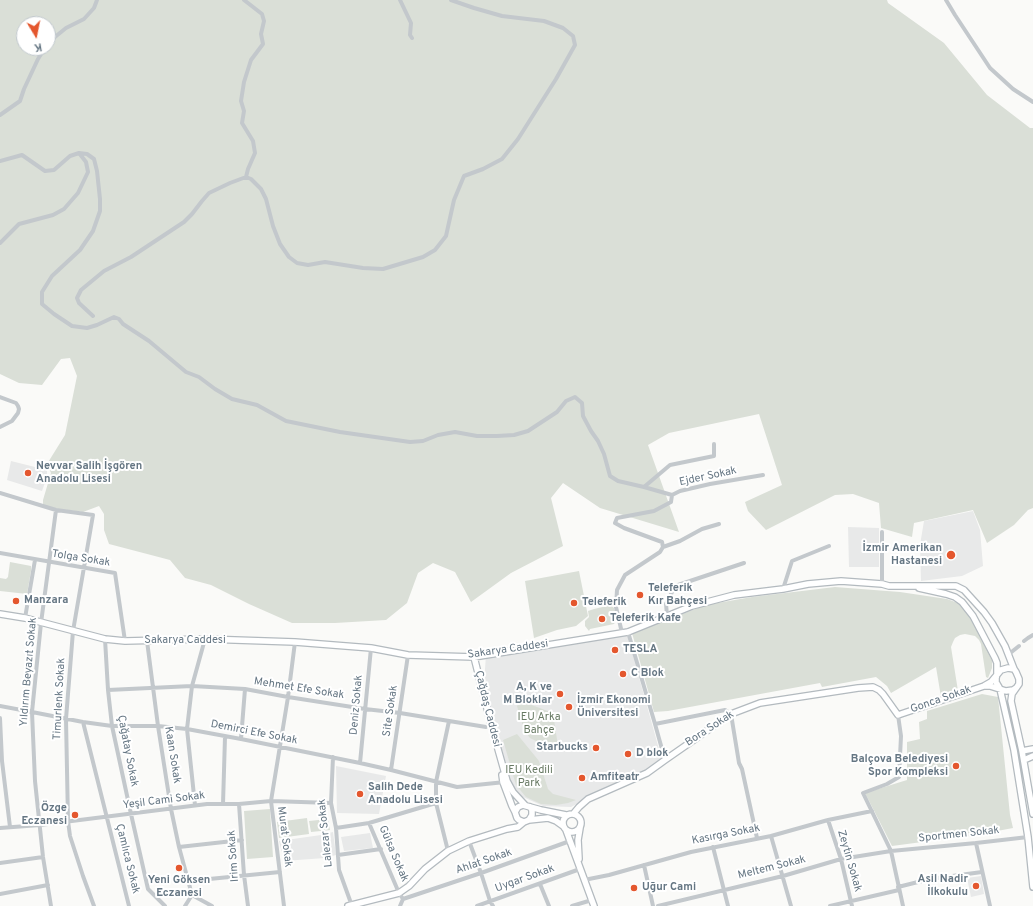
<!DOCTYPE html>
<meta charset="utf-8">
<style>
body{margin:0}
#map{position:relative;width:1033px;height:906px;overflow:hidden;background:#fafaf8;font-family:Overpass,sans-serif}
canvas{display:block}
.north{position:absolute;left:16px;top:16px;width:40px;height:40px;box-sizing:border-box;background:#fff;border:1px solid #c1c8cd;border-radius:50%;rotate:170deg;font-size:11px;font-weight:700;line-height:16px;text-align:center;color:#657683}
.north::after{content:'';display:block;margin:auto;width:14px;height:18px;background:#e4572e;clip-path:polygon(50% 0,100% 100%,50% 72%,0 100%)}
</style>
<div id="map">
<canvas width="1033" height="906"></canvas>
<div class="north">K</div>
</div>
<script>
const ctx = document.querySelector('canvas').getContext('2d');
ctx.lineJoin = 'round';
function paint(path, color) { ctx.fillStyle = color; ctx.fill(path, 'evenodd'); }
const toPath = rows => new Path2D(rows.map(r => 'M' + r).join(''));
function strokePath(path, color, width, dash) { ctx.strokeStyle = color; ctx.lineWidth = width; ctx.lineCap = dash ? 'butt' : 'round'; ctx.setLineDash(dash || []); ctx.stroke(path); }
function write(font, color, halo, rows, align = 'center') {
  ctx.font = font + ' Overpass,sans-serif'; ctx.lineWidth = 4; ctx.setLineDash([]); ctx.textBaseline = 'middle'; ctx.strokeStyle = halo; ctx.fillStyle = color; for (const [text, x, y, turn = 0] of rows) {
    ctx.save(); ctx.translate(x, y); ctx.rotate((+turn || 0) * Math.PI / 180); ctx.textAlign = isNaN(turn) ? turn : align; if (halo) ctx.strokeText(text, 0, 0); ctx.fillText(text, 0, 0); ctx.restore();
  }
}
paint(toPath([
 [11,461,47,470,47,477,42,491,7,480],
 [973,511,980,530,983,566,962,576,921,581,920,545,924,521],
 [848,527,879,528,879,567,849,567],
 [627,634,662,760,646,771,596,794,571,807,543,806,514,793,486,693,484,683,486,655],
 [336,766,386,776,379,814,337,813],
 [333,832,336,855,325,858,284,861,279,841,321,835],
 [370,833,373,848,344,851,341,837],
 [981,876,984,894,971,897,967,878]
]), '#e8e9e9');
paint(toPath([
 [0,0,887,0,888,3,944,43,987,95,1030,128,1033,128,1033,508,1028,510,1014,525,987,543,973,510,914,523,912,537,881,528,879,503,853,494,835,495,766,530,748,511,745,502,782,485,759,414,669,433,648,445,679,532,600,508,563,483,551,498,563,546,511,573,471,602,455,572,433,563,418,573,407,603,386,620,335,623,292,623,249,604,211,585,185,578,170,560,109,544,104,530,104,514,99,506,83,512,43,507,43,500,51,473,47,464,65,435,77,376,70,358,61,359,42,385,19,383,0,374],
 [24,24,48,24,48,48,24,48],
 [10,562,31,566,31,571,27,594,0,591,0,578,6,579,8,577],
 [579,571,588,616,576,626,557,630,534,638,525,581],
 [835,587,900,592,947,599,958,603,969,616,992,660,992,668,988,678,986,677,981,644,979,640,975,636,965,634,960,635,955,638,953,642,951,647,958,691,941,697,936,667,891,693,887,686,876,677,822,687,820,683,668,711,654,712,632,633,706,605,752,597],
 [611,605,614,608,616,613,616,621,614,624,590,629,589,631,585,626,585,621,589,617,588,611,594,609],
 [982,694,998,697,1010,815,1013,828,960,838,960,837,892,846,865,793,907,780,907,742,920,739,919,722,927,719,927,711],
 [521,701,553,713,558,746,536,741,530,738,527,734,522,723,517,706],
 [517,734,539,761,548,789,553,794,576,800,568,803,556,805,541,804,526,797,516,785,503,740],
 [270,809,273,857,247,859,244,811],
 [307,818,309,834,279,838,277,822],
 [328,819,330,830,311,832,309,821]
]), '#dadfd7');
const secondary = toPath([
 [919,588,946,594,955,597,962,602,973,616,995,658,997,663,997,674,996,678,996,682,1000,689,1014,750,1028,837,1033,887],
 [0,614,25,618,105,639,125,641,205,639,295,642,371,648,408,655,474,657,628,632,692,606,734,595,783,589,808,584,841,581,882,584,889,586,956,586,964,590,984,612,992,623,1005,646,1014,669],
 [474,657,492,728,507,781,513,792,525,805],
 [984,686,990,686,1006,691,1013,690,1016,688],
 [1022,751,1033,749],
 [1024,760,1033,756],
 [502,775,503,782,512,806,515,812],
 [530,807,532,810,532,815,529,820,524,822,519,820,517,818,515,812,518,807,523,805,541,810,566,815],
 [574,813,579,807,588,799,647,773,665,760,731,714,760,703,858,688,873,687,879,690,883,694,898,715,984,686,991,682,1001,670,1008,668,1014,669,1016,672,1019,679,1019,684,1012,694,1011,701,1022,751,1033,814],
 '563 823a9 9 0 1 1 18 0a9 9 0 1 1-18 0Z',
 [529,820,548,818,556,821,563,826],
 [566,830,594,906],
 [579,859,578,840,580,828],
 [348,906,399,893,409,886,425,869,448,851,469,841,507,829,518,827,524,822]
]);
strokePath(secondary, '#b3babf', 8);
strokePath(toPath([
 [244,0,262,14,264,21,261,34,263,44,251,60,244,82,241,101,244,111,242,123,253,141,255,153,248,169,246,177,251,179,261,189,266,199,273,226,280,244,289,257,297,263,308,265,325,262,363,268,383,269,423,257,435,250,446,236,454,200,464,176,483,169,502,159,518,139,556,79,575,45,573,36,563,28,544,21,502,16,474,8,451,0],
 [400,0,411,23,410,35,412,38],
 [946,0,955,15,990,68,1013,89,1033,102],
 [48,44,50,41,66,28,84,19,94,8,97,0],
 [0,115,20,101,24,89,38,59,45,48],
 [79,153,87,154,94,159,97,171,100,199,100,211,93,231,80,250,52,276,42,292,42,304,54,314,72,326,87,328,97,325,114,317,119,319,123,324,149,341,186,372,199,377,215,389,232,399,257,405,286,421,340,432,410,442,423,441,438,435,455,432,477,436,497,436,514,435,528,431,557,412,566,401,575,397,582,403,583,416,591,431,598,441,604,454,610,476,618,481,644,487,672,495],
 [0,161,22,155,45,171,54,170,70,156,79,153,86,162,88,172,78,193,64,209,53,215,19,224,0,243],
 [93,316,79,303,77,298,81,290,104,271,131,257,184,222,192,214,202,201,209,193,230,183,246,177],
 [0,397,16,403,18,406,19,409,18,413,12,421,0,427],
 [644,487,670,465,714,456,714,444],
 [0,493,56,510,93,515,73,631,66,719,68,821,70,836,83,876,94,906],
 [663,547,680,541,702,529,719,524],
 [0,553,115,573,125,641],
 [882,584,882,532],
 [783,589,792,561,829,546],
 [667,615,666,604,675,586,744,563],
 [25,618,35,560],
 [628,632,655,724,725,710,731,714,739,763,742,769,757,838],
 [622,633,616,607,617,590,625,575,660,552,663,547,662,542,624,528,615,523,617,518,654,511,671,502,672,495,680,491,710,484,763,475],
 [105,639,108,690,112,726,131,814,148,889,165,906],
 [147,641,158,726,171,809,179,847,192,895,212,906],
 [1024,641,1028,638,1033,635],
 [1009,654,1019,646],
 [108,690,192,686,245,689,288,697,365,709,400,713,486,727],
 [0,706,32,712,83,722,112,726,158,726,187,729,241,739,360,763,391,770,457,787,505,782],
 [898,715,901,736,899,777,887,784,863,793,891,851,903,906],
 [0,718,2,761,10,827],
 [83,722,129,906],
 [655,724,665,760],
 [241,739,245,689],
 [333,757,331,803,336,828,339,870,352,906],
 [360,763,371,648],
 [391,770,408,655],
 [223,804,225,737],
 [239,804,244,875,248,906],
 [195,805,187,729,192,686,205,639],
 [828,820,841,859,852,906],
 [369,823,399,893,403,899],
 [0,828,40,825,207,804,239,804,271,801,331,803],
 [336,828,369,823,436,803],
 [771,836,791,906],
 [469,841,481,873,490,901,493,906],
 [976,843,990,906],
 [179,847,242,840],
 [713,847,728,906],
 [448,851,436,803,436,782,449,721],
 [338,855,381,849],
 [0,863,43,857],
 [644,865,653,906],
 [584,880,609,875,691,852,771,836,828,820,872,811],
 [189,881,280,872],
 [540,884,549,906],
 [898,887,930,879,982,872],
 [0,894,48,885],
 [403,899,481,873,570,841],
 [51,906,43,857,35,781,32,712,41,623,56,510],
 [185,906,192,895],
 [284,906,271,801,288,697,295,642],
 [400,906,403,899],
 [477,906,580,869],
 [572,906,592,900],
 [658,906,783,876,841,859,891,851,976,843,1028,837],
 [830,906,899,890]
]), '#c3c8cc', 4);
strokePath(secondary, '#fff', 5.5);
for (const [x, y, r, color] of [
 [28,473,4,"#e4572e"],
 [951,555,5,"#e4572e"],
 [640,595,4,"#e4572e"],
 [16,601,4,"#e4572e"],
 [574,603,4,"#e4572e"],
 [602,619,4,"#e4572e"],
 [615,650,4,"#e4572e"],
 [623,674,4,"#e4572e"],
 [560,694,4,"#e4572e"],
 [569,707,4,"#e4572e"],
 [596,748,4,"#e4572e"],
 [628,754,4,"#e4572e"],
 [956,766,4,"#e4572e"],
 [582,778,4,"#e4572e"],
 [360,794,4,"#e4572e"],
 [75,815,4,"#e4572e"],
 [179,868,4,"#e4572e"],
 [976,886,4,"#e4572e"],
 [634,888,4,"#e4572e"]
]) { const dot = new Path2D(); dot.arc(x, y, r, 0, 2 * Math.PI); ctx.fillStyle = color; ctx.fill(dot); strokePath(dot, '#fff', 1.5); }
write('bold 11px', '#657683', '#fff', [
 ["Nevvar Salih İşgören",36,467],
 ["Anadolu Lisesi",36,480],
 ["İzmir Amerikan",942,549,"right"],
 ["Hastanesi",942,562,"right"],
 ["Teleferik",648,589],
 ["Kır Bahçesi",648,602],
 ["Manzara",24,601],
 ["Teleferik",582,603],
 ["Teleferik Kafe",610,619],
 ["TESLA",623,650],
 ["C Blok",631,674],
 ["A, K ve",552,688,"right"],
 ["M Bloklar",552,701,"right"],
 ["İzmir Ekonomi",577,701],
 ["Üniversitesi",577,714],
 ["Starbucks",588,748,"right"],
 ["D blok",636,754],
 ["Balçova Belediyesi",948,760,"right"],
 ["Spor Kompleksi",948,773,"right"],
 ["Amfiteatr",590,778],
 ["Salih Dede",368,788],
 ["Anadolu Lisesi",368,801],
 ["Özge",67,809,"right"],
 ["Eczanesi",67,822,"right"],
 ["Asil Nadir",968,880,"right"],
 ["İlkokulu",968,893,"right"],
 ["Yeni Göksen",179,881,"center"],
 ["Eczanesi",179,894,"center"],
 ["Uğur Cami",642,888]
], 'left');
write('11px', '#657683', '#fff', [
 ["Ejder Sokak",708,477,-12],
 ["Tolga Sokak",81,559,9],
 ["Sakarya Caddesi",185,641],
 ["Sakarya Caddesi",508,650,-8],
 ["Yıldırım Beyazıt Sokak",29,672,-85],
 ["Mehmet Efe Sokak",299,689,9],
 ["Timurlenk Sokak",60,699,-87],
 ["Gonca Sokak",941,700,-19],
 ["Deniz Sokak",357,705,-85],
 ["Çağdaş Caddesi",487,709,76],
 ["Site Sokak",391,711,-82],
 ["Bora Sokak",710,729,-33],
 ["Demirci Efe Sokak",254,733,11],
 ["Çağatay Sokak",127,751,79],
 ["Kaan Sokak",172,755,81],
 ["Yeşil Cami Sokak",164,801,-7],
 ["Lalezar Sokak",326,833,-96],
 ["Kasırga Sokak",726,835,-11],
 ["Sportmen Sokak",959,835,-6],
 ["Murat Sokak",284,837,83],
 ["Gülsa Sokak",393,854,67],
 ["Irim Sokak",234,856,-94],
 ["Çamlıca Sokak",127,859,76],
 ["Zeytin Sokak",849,861,74],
 ["Ahlat Sokak",484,862,-19],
 ["Meltem Sokak",772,868,-14],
 ["Uygar Sokak",525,879,-20]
]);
write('11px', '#687a64', '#fff', [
 ["IEU Arka",539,718],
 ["Bahçe",539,731],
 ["IEU Kedili",529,771],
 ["Park",529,784]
]);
</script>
